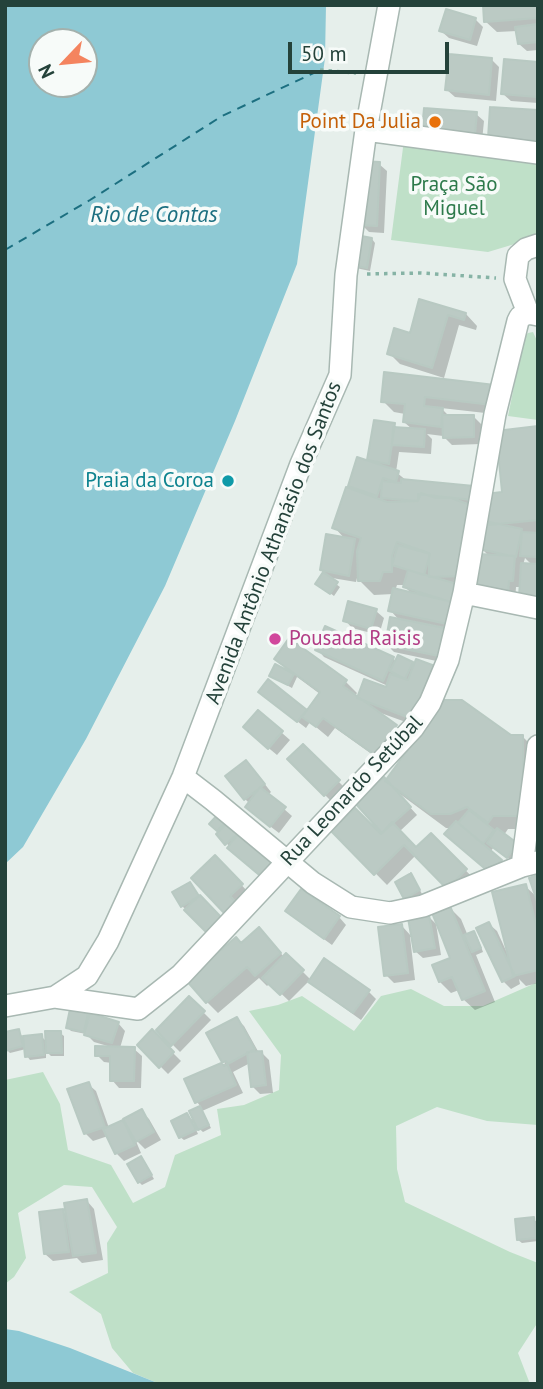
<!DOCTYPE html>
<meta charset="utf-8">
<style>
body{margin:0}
#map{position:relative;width:543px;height:1389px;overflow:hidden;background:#e6efeb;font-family:"PT Sans",sans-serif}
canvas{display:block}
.frame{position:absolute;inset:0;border:7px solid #24423a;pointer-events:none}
.north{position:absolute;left:28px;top:28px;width:70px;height:70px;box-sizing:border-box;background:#f7fbf9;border:2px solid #a3b1ad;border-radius:50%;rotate:244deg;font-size:19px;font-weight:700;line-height:28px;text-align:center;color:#24423a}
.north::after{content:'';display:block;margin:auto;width:24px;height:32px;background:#f4845f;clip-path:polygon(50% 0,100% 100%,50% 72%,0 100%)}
.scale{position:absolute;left:288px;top:42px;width:161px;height:32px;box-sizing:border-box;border:4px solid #24423a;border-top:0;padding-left:9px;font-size:21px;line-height:24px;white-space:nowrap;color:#24423a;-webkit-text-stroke:5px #f7fbf9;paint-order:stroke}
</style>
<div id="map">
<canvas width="543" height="1389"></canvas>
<div class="frame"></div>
<div class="north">N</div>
<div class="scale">50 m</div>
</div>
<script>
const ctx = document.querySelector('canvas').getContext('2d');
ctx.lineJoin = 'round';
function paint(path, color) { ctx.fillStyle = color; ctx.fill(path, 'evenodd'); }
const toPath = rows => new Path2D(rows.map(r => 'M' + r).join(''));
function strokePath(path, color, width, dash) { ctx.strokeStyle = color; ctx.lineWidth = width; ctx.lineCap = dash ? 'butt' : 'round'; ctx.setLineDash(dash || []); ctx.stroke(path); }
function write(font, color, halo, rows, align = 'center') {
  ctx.font = font + ' "PT Sans",sans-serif'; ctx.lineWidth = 7; ctx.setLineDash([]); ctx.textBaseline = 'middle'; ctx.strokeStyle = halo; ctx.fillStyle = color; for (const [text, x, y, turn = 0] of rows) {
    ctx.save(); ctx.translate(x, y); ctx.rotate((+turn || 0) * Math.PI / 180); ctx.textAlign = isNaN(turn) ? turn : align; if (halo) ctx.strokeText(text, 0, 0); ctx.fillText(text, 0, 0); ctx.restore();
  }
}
paint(toPath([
 [404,140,538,156,538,237,488,252,391,240],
 [533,332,538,343,538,420,508,416,524,337,528,333],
 [538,982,538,1125,487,1121,437,1107,396,1126,397,1169,405,1202,510,1252,538,1263,538,1322,518,1353,530,1384,160,1384,133,1373,112,1348,101,1314,69,1292,108,1273,107,1243,117,1227,92,1187,64,1185,18,1213,26,1258,14,1277,5,1284,5,1080,43,1072,60,1104,68,1150,111,1165,133,1203,165,1187,175,1155,221,1135,217,1109,244,1105,279,1090,281,1055,249,1011,278,1005,302,996,354,1031,381,996,411,989,444,1006,483,1006]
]), '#bfe0c8');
paint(toPath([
 [5,5,326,5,325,58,297,264,235,421,165,586,86,739,23,847,5,864],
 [42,42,84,42,84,84,42,84],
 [5,1329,19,1331,70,1348,160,1384,5,1384]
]), '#8ec9d4');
paint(toPath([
 [538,5,538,50,527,51,519,44,517,31,497,32,485,21],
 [475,19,483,27,477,46,449,38,441,31],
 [492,60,499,67,496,101,455,97,447,90],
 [538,63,538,103,511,101,503,94],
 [476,114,484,121,482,141,431,137],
 [379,164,387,171,384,233,369,232,361,224],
 [372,239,375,243,370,271,356,268],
 [421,301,466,314,477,326,476,330,459,325,444,378,400,364,389,353,411,335],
 [494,386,503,415,441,408,450,417,473,416,481,424,481,444,452,445,443,436,427,434,432,439,431,454,399,452,396,472,407,481,473,487,487,523,489,514,504,494,538,428,538,532,530,533,538,535,538,605,521,587,516,587,515,600,478,591,446,663,394,652,386,644,400,621,390,610,393,594,374,595,357,578,356,582,326,577,340,587,334,596,318,584,325,573,322,570,346,540,334,527,358,493,350,486,375,465,369,459,394,425,399,430,413,430,404,422,405,414,394,412,383,401],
 [481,548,489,556,477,567],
 [525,558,532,565,523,565],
 [397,585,405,585,405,587,413,595,395,591],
 [376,611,384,618,379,635,352,628,345,620],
 [317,649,393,658,396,662,399,657,415,667,430,720,510,737,523,737,537,751,538,829,508,829,504,835,520,848,511,860,494,847,490,852,508,869,498,880,452,828,446,828,400,794,399,795,417,815,399,832,416,849,431,835,477,882,460,899,416,855,387,885,334,831,381,836,384,833,387,782,425,729,378,712,407,738,387,765,335,728,328,737,310,722,306,728,268,699,268,682,307,713,320,694,297,677,292,688,275,679,271,676,291,673,276,659,346,682,357,693,354,697,359,700,387,689,388,686,324,657],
 [258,712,290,740,277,755,253,735],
 [303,746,346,789,332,802,289,759],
 [253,769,271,792,268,795,292,816,279,833,254,814,249,803,245,799],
 [222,813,243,835,230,847,218,834,220,832,212,824],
 [215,857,249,893,234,920],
 [538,877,538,983,526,986,519,979,520,984,511,989,503,981,489,924,497,931,508,955,525,886,538,898],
 [414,879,422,894,409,901,406,898],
 [190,884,199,898,228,926,215,938,182,906],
 [450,908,461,919,468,936,473,933,477,936,483,952,476,955,495,1002,475,1010,463,999,459,990,451,993,440,982,434,966,452,959],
 [428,916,436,924,441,955,423,958,415,951],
 [339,917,346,925,332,945,295,918],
 [402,926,412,937,410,937,415,980,394,983,386,975],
 [270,941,284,957,286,955,311,980,368,991,376,999,361,1020,318,989,309,981,289,1001,270,983,267,986,259,978,218,1013,207,1002,241,945],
 [189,998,211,1020,180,1052,158,1030],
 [87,1014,91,1018,118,1023,125,1031,120,1048,134,1049,142,1056,141,1088,119,1088,112,1080,112,1063,104,1062,97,1055,111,1047,94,1042,86,1034,71,1031,67,1027],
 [237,1019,244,1026,259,1053,262,1053,269,1060,273,1093,260,1094,252,1086,250,1063,233,1072,243,1093,202,1111,211,1128,203,1132,193,1123,198,1134,184,1140,180,1137,187,1115,197,1124,191,1111,201,1107,197,1102,225,1063],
 [18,1031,23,1037,41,1036,47,1042,60,1033,64,1036,64,1056,51,1056,46,1051,46,1058,30,1060,27,1056,26,1049,10,1053,7,1050],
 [152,1032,181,1061,168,1074,139,1045],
 [88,1084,96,1091,109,1128,126,1121,141,1111,149,1119,161,1140,145,1149,135,1139,141,1153,124,1161,116,1153,108,1136,93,1141,85,1133],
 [144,1162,154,1179,142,1185,139,1182],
 [87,1201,94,1209,103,1260,82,1263,77,1258,53,1261,45,1254,63,1211,68,1217],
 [533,1219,537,1222,538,1241,522,1243,518,1240]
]), '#0003');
strokePath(toPath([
 [5,250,90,200,222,116,320,70]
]), '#1c6f80', 2, [9, 7]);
const building = toPath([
 [483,5,538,5,538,18,484,22,483,5],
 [446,9,476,18,470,40,439,31,446,9],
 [538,24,538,42,518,44,515,27,538,24],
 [449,54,492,58,489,95,445,90,449,54],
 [504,59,538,62,538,97,501,94,504,59],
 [490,107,538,110,538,141,488,138,490,107],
 [424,108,477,112,475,134,422,130,424,108],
 [362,161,380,162,377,226,359,225,362,161],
 [356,235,372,238,367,268,351,265,356,235],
 [419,299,466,313,464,320,448,315,432,368,387,354,394,328,410,333,419,299],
 [384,372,495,385,492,405,425,397,424,406,443,408,441,427,403,422,405,404,381,402,384,372],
 [442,415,474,415,474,437,443,438,442,415],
 [374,420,395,423,389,464,367,460,374,420],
 [538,426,538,520,489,525,485,494,502,492,496,431,538,426],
 [393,427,425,429,424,447,392,445,393,427],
 [357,457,399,471,396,482,383,478,377,496,348,486,357,457],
 [401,479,474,486,473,500,418,494,418,501,381,498,382,481,401,483,401,479],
 [346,487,387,502,418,501,421,493,436,498,451,498,473,506,463,536,464,576,429,577,429,553,397,542,392,556,392,572,383,572,380,581,358,581,357,551,361,538,332,528,346,487],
 [485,521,522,529,516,557,479,549,485,521],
 [522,532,538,533,538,557,520,556,522,532],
 [326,534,355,539,349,576,320,570,326,534],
 [398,545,430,554,424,575,392,565,398,545],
 [479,554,515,556,513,581,509,581,508,594,476,591,479,554],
 [521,563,538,564,538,598,519,597,521,563],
 [408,570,457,584,451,602,403,587,408,570],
 [323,572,338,582,330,594,315,584,323,572],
 [393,588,452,602,447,624,388,611,393,588],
 [348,601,377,609,371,629,343,621,348,601],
 [390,617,445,628,439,656,385,645,390,617],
 [325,626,394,657,383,681,315,650,325,626],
 [289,638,347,680,343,686,397,725,375,755,323,718,316,727,302,717,320,692,274,659,289,638],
 [398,655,413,662,405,679,390,671,398,655],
 [416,659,435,666,415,720,357,698,364,679,386,687,390,674,408,680,416,659],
 [275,664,294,674,288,685,269,676,275,664],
 [268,679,307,710,297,722,258,692,268,679],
 [444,700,462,700,511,735,523,735,523,816,493,816,488,823,467,807,450,814,431,814,385,781,444,700],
 [258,710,283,731,268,749,243,727,258,710],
 [303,744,340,780,324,796,287,759,303,744],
 [246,760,265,784,244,800,225,776,246,760],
 [384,777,411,807,382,833,355,803,384,777],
 [260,787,286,807,270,827,245,807,260,787],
 [355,808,381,834,392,822,416,847,431,833,467,869,447,889,404,845,374,875,331,831,355,808],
 [222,810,230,817,217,831,209,824,222,810],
 [469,810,494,830,483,844,458,823,469,810],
 [231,820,241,831,225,845,216,834,231,820],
 [456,821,502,860,490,873,444,834,456,821],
 [497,828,517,843,507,858,487,843,497,828],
 [239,833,276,863,264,879,227,848,239,833],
 [215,855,243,884,230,896,237,903,225,914,191,878,215,855],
 [411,873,420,890,404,899,395,882,411,873],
 [538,875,538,904,529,878,538,875],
 [190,882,199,896,181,907,172,892,190,882],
 [526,884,538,933,538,970,513,976,492,892,526,884],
 [301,889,340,916,324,939,285,911,301,889],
 [200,895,221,917,206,932,184,910,200,895],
 [450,906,485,991,462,1000,452,977,439,982,432,965,450,958,432,913,450,906],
 [429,915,435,948,414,952,408,918,429,915],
 [489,922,515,976,502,982,476,928,489,922],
 [402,924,408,973,384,976,378,927,402,924],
 [259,927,281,953,255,976,247,967,206,1003,186,980,236,937,241,943,259,927],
 [474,931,481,948,472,952,464,935,474,931],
 [286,953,304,970,280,995,262,978,286,953],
 [324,958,370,990,353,1013,308,982,324,958],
 [189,996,205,1011,171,1046,156,1030,189,996],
 [70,1009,88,1013,84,1032,66,1028,70,1009],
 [90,1013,119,1022,112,1043,84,1035,90,1013],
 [237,1017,255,1049,224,1066,206,1033,237,1017],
 [19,1029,23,1046,5,1051,5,1032,19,1029],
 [152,1029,174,1052,159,1068,137,1045,152,1029],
 [45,1031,61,1031,62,1053,46,1053,45,1031],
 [42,1034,44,1055,25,1057,23,1036,42,1034],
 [95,1046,135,1047,134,1081,110,1081,110,1056,95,1056,95,1046],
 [262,1051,266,1085,251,1087,247,1052,262,1051],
 [226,1061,236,1085,195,1103,184,1079,226,1061],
 [89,1082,105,1127,84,1134,67,1089,89,1082],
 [200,1106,209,1125,198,1130,189,1111,200,1106],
 [142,1109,154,1132,136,1142,123,1119,142,1109],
 [187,1113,196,1130,179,1138,171,1121,187,1113],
 [123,1120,135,1145,115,1154,103,1129,123,1120],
 [141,1156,152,1175,138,1183,127,1164,141,1156],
 [87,1199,96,1253,73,1256,64,1203,87,1199],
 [63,1209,69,1252,44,1254,39,1212,63,1209],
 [534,1217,536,1238,517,1240,515,1219,534,1217]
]);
paint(building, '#bbcac4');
strokePath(building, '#b8c9c2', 2);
const minor = toPath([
 [366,130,538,153],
 [528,313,515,279,518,256,526,249,538,245],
 [464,593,538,608],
 [183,777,213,800,313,883,351,907,390,913,423,906,522,866,538,862],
 [522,866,538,746],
 [55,997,87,976,108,941,183,777,301,464,340,375,346,275,366,130,389,5],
 [5,1006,55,997,138,1009,181,975,413,728,430,703,448,660,464,593,495,414,518,321,520,317,528,313,538,315]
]);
strokePath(minor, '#a8b8b2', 24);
strokePath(toPath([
 [320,70,356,73],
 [367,274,421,273,496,278]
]), '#86b3a5', 3.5, [3.5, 5]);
strokePath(minor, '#fff', 21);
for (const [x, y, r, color] of [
 [435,122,7,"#e8710a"],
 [228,481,7,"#0f9aa8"],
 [275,639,7,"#d1479c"]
]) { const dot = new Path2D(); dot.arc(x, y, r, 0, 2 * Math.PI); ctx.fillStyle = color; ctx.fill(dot); strokePath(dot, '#f7fbf9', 2.5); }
write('21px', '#c56008', '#f7fbf9', [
 ["Point Da Julia",421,122]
], 'right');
write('21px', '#2d7a4b', '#f7fbf9', [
 ["Praça São",454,185],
 ["Miguel",454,209]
]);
write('21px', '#0d838f', '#f7fbf9', [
 ["Praia da Coroa",214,481]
], 'right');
write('21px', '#24423a', '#f7fbf9', [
 ["Avenida Antônio Athanásio dos Santos",274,543,-69],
 ["Rua Leonardo Setúbal",352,791,-47]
]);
write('21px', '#b23c85', '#f7fbf9', [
 ["Pousada Raisis",289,639]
], 'left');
write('italic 23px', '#1c6f80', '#f7fbf9', [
 ["Rio de Contas",154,215]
]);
</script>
